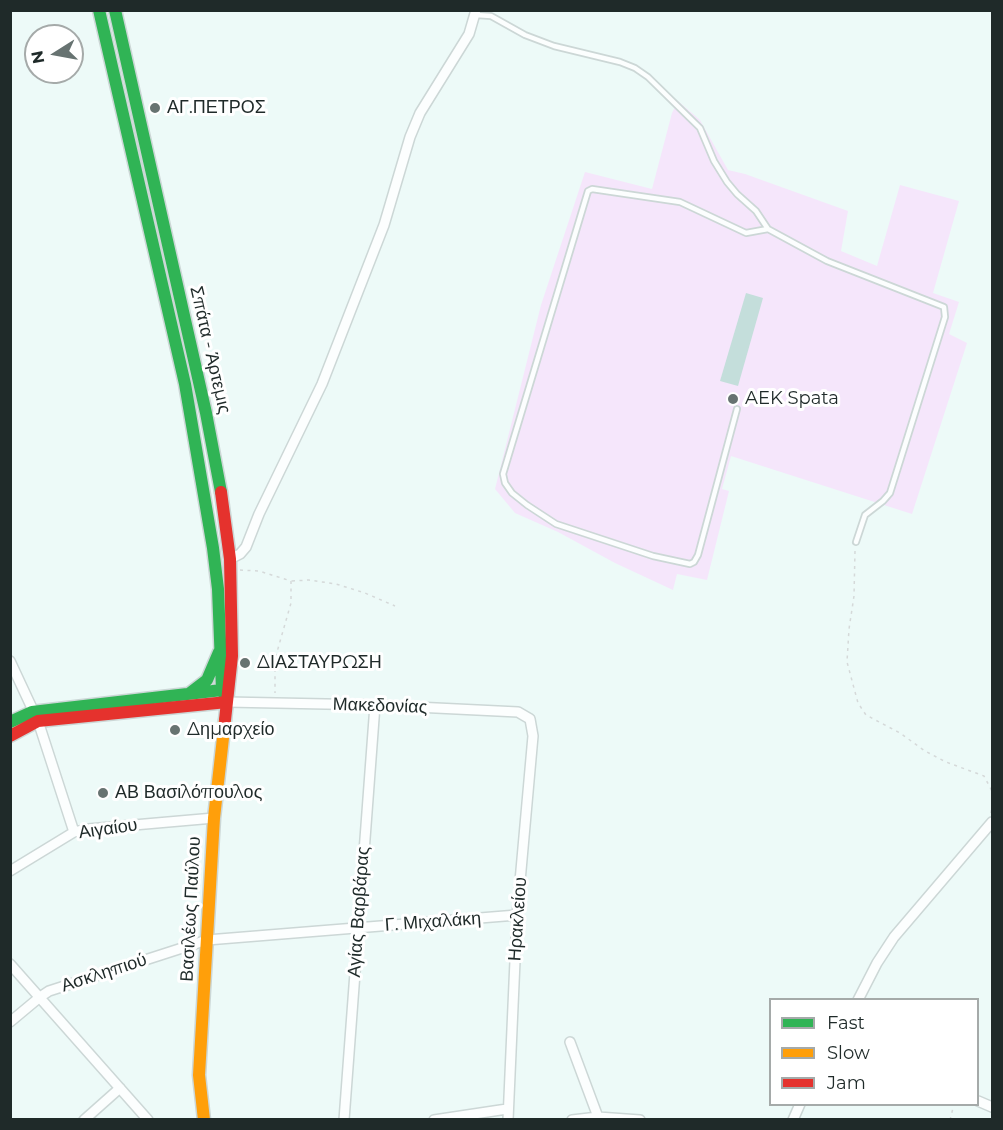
<!DOCTYPE html>
<meta charset="utf-8">
<style>
body{margin:0}
#map{position:relative;width:1003px;height:1130px;overflow:hidden;background:#edfaf8;font-family:Montserrat,sans-serif}
canvas{display:block}
.frame{position:absolute;inset:0;border:12px solid #1f2a29;pointer-events:none}
.legend{position:absolute;left:769px;top:998px;width:210px;height:108px;box-sizing:border-box;background:#fff;border:2px solid #a5aaa9;margin:0;padding:8px 10px;list-style:none;font-size:18px;color:#1f2a29}
.legend li{display:flex;align-items:center;gap:12px;height:30px}
.legend b{width:30px;border:2px solid #a5aaa9}
.north{position:absolute;left:24px;top:24px;width:60px;height:60px;box-sizing:border-box;background:#fff;border:2px solid #a5aaa9;border-radius:50%;rotate:259deg;font-size:16px;font-weight:700;line-height:24px;text-align:center;color:#1f2a29}
.north::after{content:'';display:block;margin:auto;width:21px;height:27px;background:#677371;clip-path:polygon(50% 0,100% 100%,50% 72%,0 100%)}
</style>
<div id="map">
<canvas width="1003" height="1130"></canvas>
<div class="frame"></div>
<ul class="legend">
<li><b style="height:8px;background:#30b455"></b>Fast</li>
<li><b style="height:8px;background:#ff9f0a"></b>Slow</li>
<li><b style="height:8px;background:#e5322d"></b>Jam</li>
</ul>
<div class="north">N</div>
</div>
<script>
const ctx = document.querySelector('canvas').getContext('2d');
ctx.lineJoin = 'round';
function paint(path, color) { ctx.fillStyle = color; ctx.fill(path, 'evenodd'); }
const toPath = rows => new Path2D(rows.map(r => 'M' + r).join(''));
function strokePath(path, color, width, dash) { ctx.strokeStyle = color; ctx.lineWidth = width; ctx.lineCap = dash ? 'butt' : 'round'; ctx.setLineDash(dash || []); ctx.stroke(path); }
function write(font, color, halo, rows, align = 'center') {
  ctx.font = font + ' Montserrat,sans-serif'; ctx.lineWidth = 6; ctx.setLineDash([]); ctx.textBaseline = 'middle'; ctx.strokeStyle = halo; ctx.fillStyle = color; for (const [text, x, y, turn = 0] of rows) {
    ctx.save(); ctx.translate(x, y); ctx.rotate((+turn || 0) * Math.PI / 180); ctx.textAlign = isNaN(turn) ? turn : align; if (halo) ctx.strokeText(text, 0, 0); ctx.fillText(text, 0, 0); ctx.restore();
  }
}
paint(toPath([
 [678,101,700,120,728,170,745,174,848,211,841,251,877,266,900,185,959,201,933,293,959,302,949,334,967,343,912,514,731,456,722,489,729,491,707,580,677,574,673,590,615,563,558,532,515,513,495,489,541,305,585,172,652,189,672,113]
]), '#f5e6fb');
paint(toPath([
 [746,293,763,298,738,386,720,381]
]), '#c4dedb');
const lane = toPath([
 [476,15,491,16,525,35,554,46,620,62,635,68,648,77,700,128,714,161,727,182,737,194,756,211,768,229,827,261,944,307,945,317,890,493,883,501,865,515,856,542],
 [737,409,698,555,694,562,690,564,653,556,556,524,527,505,512,493,505,483,503,474,588,191,592,189,680,202,746,233,768,229]
]);
const street = toPath([
 [230,559,240,554,246,547,259,514,322,384,384,225,410,137,420,113,469,34,476,10],
 [10,661,38,721,74,832],
 [227,702,375,705,518,712,530,719,533,736,517,915,508,1120],
 [10,871,74,832,88,829,214,818],
 [10,964,148,1120],
 [858,1000,877,963,894,937,992,822],
 [10,1022,40,997,49,991,207,940,517,915],
 [570,1042,598,1117],
 [978,1101,992,1107],
 [84,1120,120,1088],
 [344,1120,375,705],
 [434,1120,507,1109],
 [572,1120,598,1117,640,1120],
 [793,1120,800,1104]
]);
const fast = toPath([
 [99,10,185,384,213,548,218,589,222,690,226,698],
 [115,10,206,413,221,492],
 [190,693,207,680,219,652],
 [10,722,32,712,222,690]
]);
const slow = toPath([
 [204,1120,199,1075,214,818,225,720]
]);
const jam = toPath([
 [221,492,230,559,232,656,225,720],
 [10,736,38,721,227,702]
]);
strokePath(lane, '#ccd7d6', 8);
strokePath(street, '#ccd7d6', 12);
strokePath(fast, '#ccd7d6', 15);
strokePath(slow, '#ccd7d6', 15);
strokePath(jam, '#ccd7d6', 15);
strokePath(toPath([
 [855,551,854,596,849,629,847,662,858,703,866,715,900,733,925,751,946,762,984,776,992,791],
 [240,570,259,571,291,581,291,603,275,659,275,693],
 [292,581,309,580,336,584,365,593,395,606],
 [991,813,992,806],
 [950,1120,954,1104]
]), '#d5d9d9', 1.5, [3, 4.5]);
strokePath(lane, '#fcfefe', 4.5);
strokePath(street, '#fcfefe', 9);
strokePath(fast, '#30b455', 12);
strokePath(slow, '#ff9f0a', 12);
strokePath(jam, '#e5322d', 12);
for (const [x, y, r, color] of [
 [155,108,6,"#677371"],
 [733,399,6,"#677371"],
 [245,663,6,"#677371"],
 [175,730,6,"#677371"],
 [103,793,6,"#677371"]
]) { const dot = new Path2D(); dot.arc(x, y, r, 0, 2 * Math.PI); ctx.fillStyle = color; ctx.fill(dot); strokePath(dot, '#fff', 2); }
write('18px', '#1f2a29', '#fff', [
 ["ΑΓ.ΠΕΤΡΟΣ",167,108],
 ["AEK Spata",745,399],
 ["ΔΙΑΣΤΑΥΡΩΣΗ",257,663],
 ["Δημαρχείο",187,730],
 ["ΑΒ Βασιλόπουλος",115,793]
], 'left');
write('18px', '#1f2a29', '#fff', [
 ["Σπάτα - Άρτεμις",210,350,77],
 ["Μακεδονίας",380,706,2],
 ["Αιγαίου",108,829,-8],
 ["Βασιλέως Παύλου",191,909,-87],
 ["Αγίας Βαρβάρας",359,912,-86],
 ["Ηρακλείου",518,919,-86],
 ["Γ. Μιχαλάκη",433,922,-4],
 ["Ασκληπιού",104,973,-18]
]);
</script>
